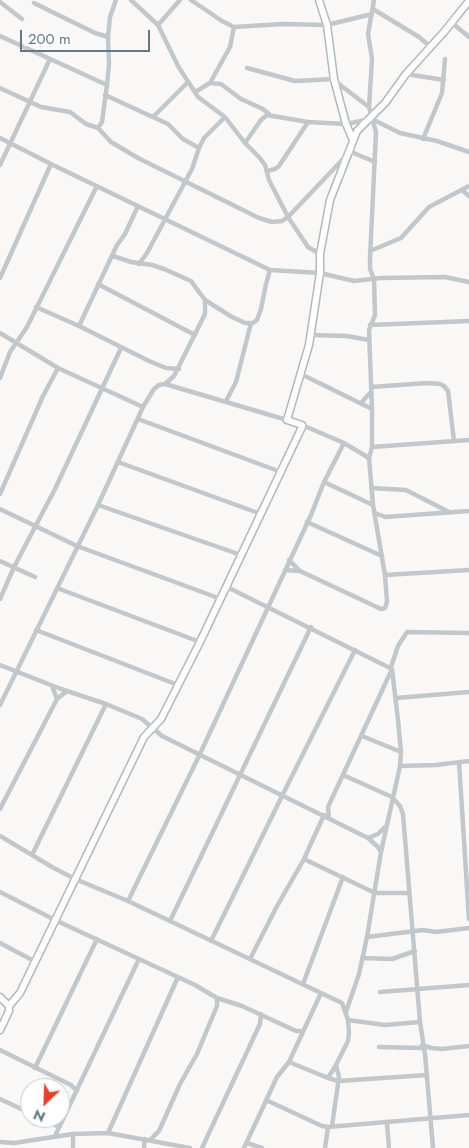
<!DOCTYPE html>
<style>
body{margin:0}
#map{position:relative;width:469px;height:1148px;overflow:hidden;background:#f9f8f6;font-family:Jost,sans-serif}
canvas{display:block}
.north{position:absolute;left:20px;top:1078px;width:50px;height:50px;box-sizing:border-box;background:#fff;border:1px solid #c1c9cd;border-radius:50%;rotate:204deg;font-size:14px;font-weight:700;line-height:20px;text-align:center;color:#637881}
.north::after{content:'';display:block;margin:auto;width:18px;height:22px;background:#e5412a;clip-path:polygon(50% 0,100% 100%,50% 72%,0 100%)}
.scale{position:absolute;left:20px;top:30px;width:130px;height:22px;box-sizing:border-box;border:2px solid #637881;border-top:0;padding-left:6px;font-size:15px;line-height:18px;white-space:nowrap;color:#637881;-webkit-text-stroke:4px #fff;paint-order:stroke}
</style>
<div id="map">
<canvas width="469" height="1148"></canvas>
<div class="north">N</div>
<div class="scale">200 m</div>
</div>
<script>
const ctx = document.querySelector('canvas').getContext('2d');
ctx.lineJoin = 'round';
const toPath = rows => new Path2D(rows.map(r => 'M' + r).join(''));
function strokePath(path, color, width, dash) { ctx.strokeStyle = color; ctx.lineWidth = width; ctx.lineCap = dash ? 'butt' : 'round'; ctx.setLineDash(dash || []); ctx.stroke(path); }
const secondary = toPath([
 [319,0,327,25,334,79,346,124,353,140],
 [0,997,9,1006],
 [0,1030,9,1011,9,1006,20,993,144,737,161,719,200,642,302,427,302,425,287,420,309,345,320,273,320,254,330,200,357,131,385,103,406,74,444,32,469,1]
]);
strokePath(secondary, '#b1b9bd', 9);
strokePath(toPath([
 [131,0,158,25,178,66,198,97,225,117,245,143,259,157,265,165,269,180,288,217,308,247,320,254],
 [191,0,222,21,234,27,283,24,327,25,372,14],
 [0,2,22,19],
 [34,3,95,33,108,37],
 [373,9,419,37,431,47],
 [452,23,469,37],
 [158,25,180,0],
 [0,36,107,85],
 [247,68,295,81,334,79],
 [406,74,444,80],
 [335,81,369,107],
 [210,83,221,84,241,99,263,109,269,114],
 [0,88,41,107,70,112,86,124,98,128,111,142,138,158,259,218,272,222,282,221,288,217,346,156],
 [195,92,210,83,230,47,234,27],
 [105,95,168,124,183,139,199,148],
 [153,117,188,82],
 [374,120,400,133,437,141,469,152],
 [98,128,102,122,107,85,109,64,108,37,110,17,116,0],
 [0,138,51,164,270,270,320,273,354,281,381,278,445,277,469,282],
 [423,139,442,93,445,59],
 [245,143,261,120,267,115,308,122,346,124,366,120],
 [349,151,375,162],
 [0,165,50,59],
 [267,171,275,169,279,166,308,122],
 [462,190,469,196],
 [370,251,401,238,429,207,469,186],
 [139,264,147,253,192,169,199,148,204,138,225,117],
 [0,278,51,164],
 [98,284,195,335],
 [205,300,232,317,245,323,253,323,257,320,261,309,266,284,270,270],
 [36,307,79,326,149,361,166,368,179,369],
 [370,325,469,321],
 [79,326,117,245,125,234,138,206],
 [0,333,58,368,143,407],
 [311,335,347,336,369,340],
 [301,374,372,409],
 [0,378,10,352,27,327,97,186],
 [165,384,287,420],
 [371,387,427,383,440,384,444,386,448,391,454,441],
 [226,401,236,382,251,323],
 [361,403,371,392],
 [138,419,281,472],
 [302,425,344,443,369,458],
 [372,447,469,440],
 [118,462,261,514],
 [324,482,373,505],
 [371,488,406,490,449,512],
 [0,494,43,396,58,368],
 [98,505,241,555],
 [0,509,77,546,221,599],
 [375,513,385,517,469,511],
 [307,522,382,556],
 [289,560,300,571],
 [0,561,35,577],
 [285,570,300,571,381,609,385,608,387,602,385,575,373,505,369,458,372,447,372,409,369,330,375,315,374,279,370,269,370,258,376,132,369,107,372,59,368,34,374,0],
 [385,575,469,570],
 [227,587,392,669,398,720,401,752,400,766,381,852,367,937,359,974,346,1012],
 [57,588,200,642],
 [0,599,14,567,55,489,121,348],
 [36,630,178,685],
 [0,665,61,689,106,704,142,719,162,736,368,838,378,847,381,852],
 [391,667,398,646,407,632,469,633],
 [52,686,57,699],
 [396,698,469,692],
 [0,705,98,505,143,407,154,389,159,385,165,384,174,376,205,314,205,300,191,281,164,269,152,265,131,262,113,256],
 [362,736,401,752],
 [459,762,469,919],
 [400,766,436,765,469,761],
 [343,775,392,797,400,806,403,814,420,1022,425,1054,433,1148],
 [0,809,57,699,67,691],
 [329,818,328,807,392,669],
 [0,836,52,867,75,879,128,901,342,1003,348,1020,349,1033,348,1041,336,1065,339,1077,332,1126],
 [368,838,378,834,385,827],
 [32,855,106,704],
 [304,859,375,893,409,893],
 [0,892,55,920,195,985,217,998,242,1006,296,1031,303,1031],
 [128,901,199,756,311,515,324,482,344,443],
 [170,921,311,627],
 [367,937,423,930,436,932,469,928],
 [211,941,282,796,355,650],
 [0,943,34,961],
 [363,958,392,959,415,951],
 [250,959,276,908,304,859,324,815],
 [303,984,343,877],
 [380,992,469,985],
 [348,1020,385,1025,420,1022],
 [422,1045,431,1048,442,1049,469,1046],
 [379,1047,423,1048],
 [0,1050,71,1085,77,1091],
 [289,1062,328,1078,338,1081,427,1075],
 [35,1068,97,939],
 [328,1078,336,1065],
 [0,1099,30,1113],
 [266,1100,322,1126,328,1127,469,1115],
 [40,1118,59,1127],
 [387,1123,389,1148],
 [108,1133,178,977],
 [73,1134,73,1148],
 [55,1136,139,959],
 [150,1140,159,1131,180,1084,197,1054,217,1006,217,998],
 [0,1142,14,1143,73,1134,108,1133,190,1148],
 [247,1143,262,1148],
 [144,1148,145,1139],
 [202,1148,260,1024,261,1014],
 [244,1148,277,1077,289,1062,321,993],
 [325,1148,328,1127]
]), '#c1c7ca', 4.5);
strokePath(secondary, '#fff', 6);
</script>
